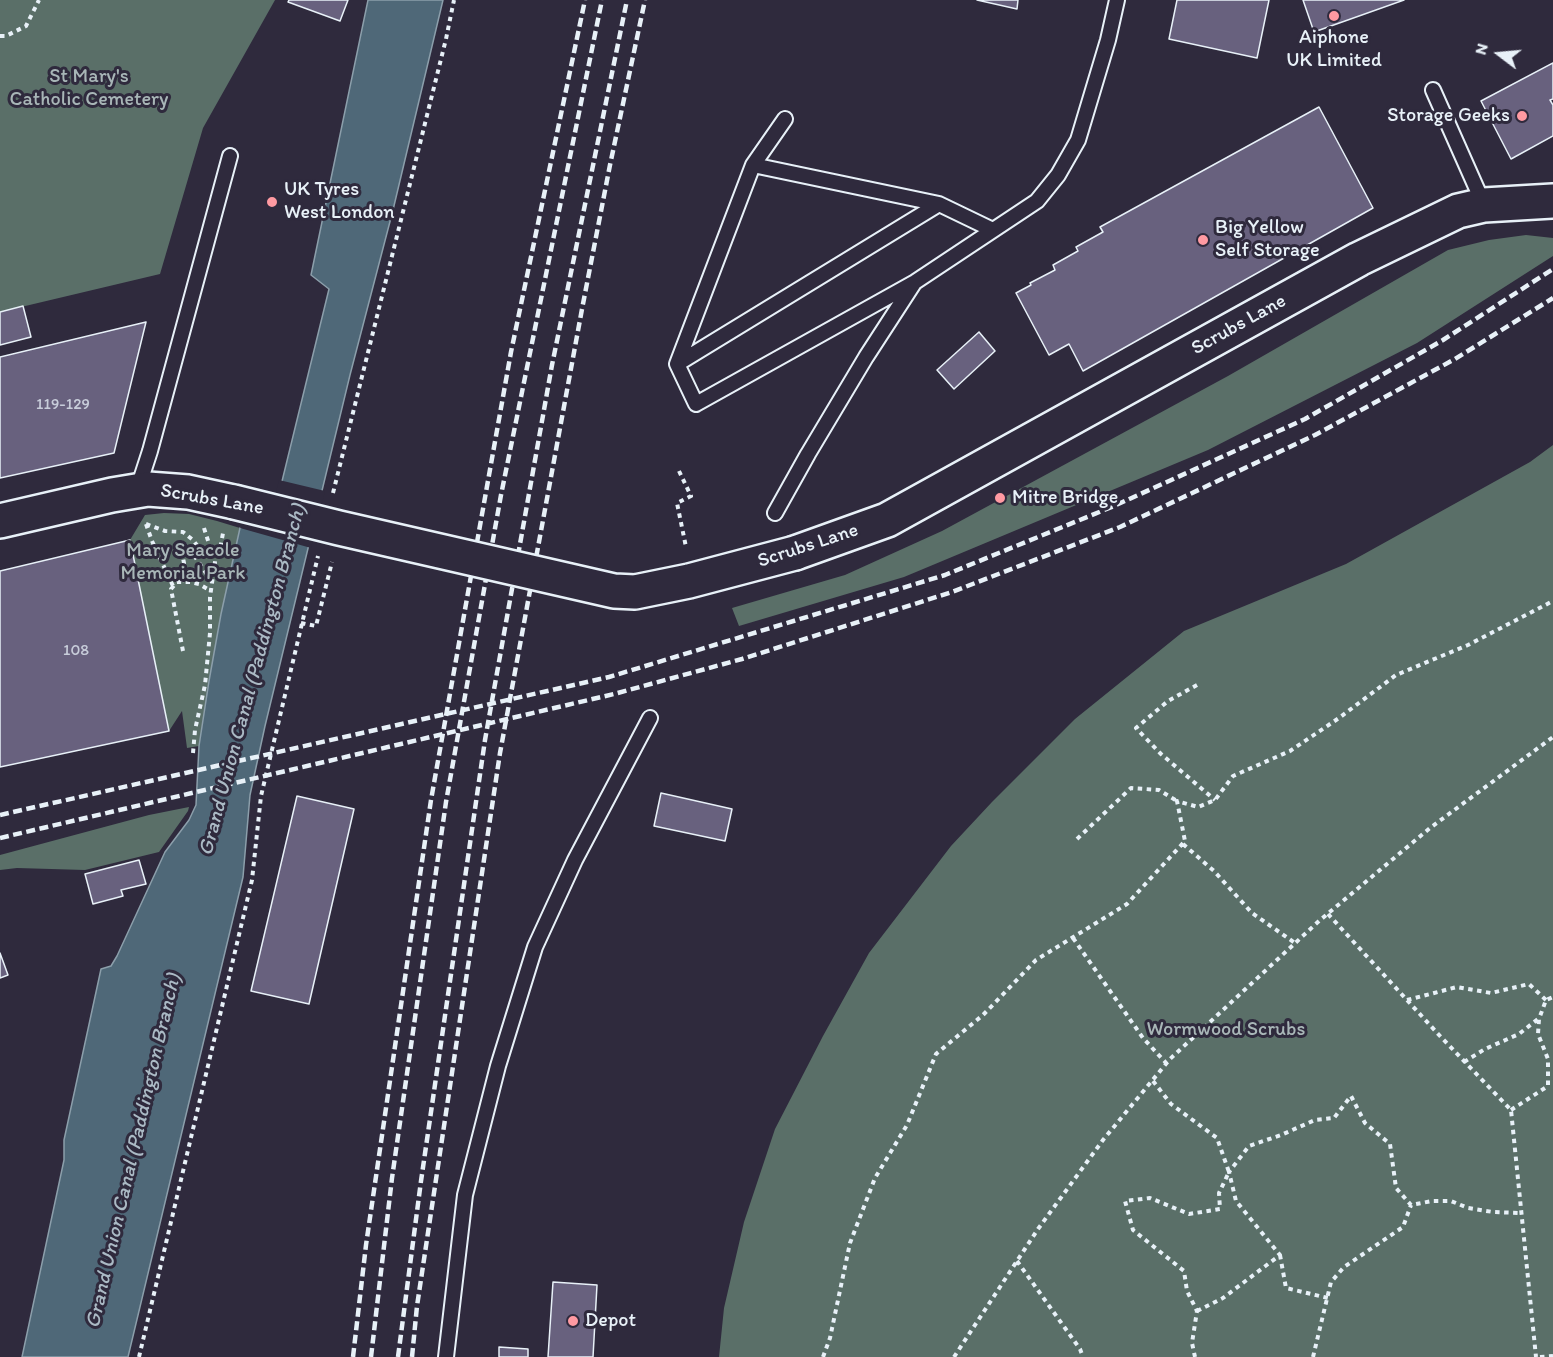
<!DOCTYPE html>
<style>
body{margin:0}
#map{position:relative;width:1553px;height:1357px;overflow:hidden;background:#2f2a3d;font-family:Itim,sans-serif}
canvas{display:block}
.north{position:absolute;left:1469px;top:24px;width:60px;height:60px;-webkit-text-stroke:4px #2f2a3d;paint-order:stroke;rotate:286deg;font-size:16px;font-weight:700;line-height:24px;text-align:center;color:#e8f1f8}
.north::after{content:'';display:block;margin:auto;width:21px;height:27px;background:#e8f1f8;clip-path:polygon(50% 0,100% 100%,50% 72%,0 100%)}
</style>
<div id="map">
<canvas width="1553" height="1357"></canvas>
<div class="north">N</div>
</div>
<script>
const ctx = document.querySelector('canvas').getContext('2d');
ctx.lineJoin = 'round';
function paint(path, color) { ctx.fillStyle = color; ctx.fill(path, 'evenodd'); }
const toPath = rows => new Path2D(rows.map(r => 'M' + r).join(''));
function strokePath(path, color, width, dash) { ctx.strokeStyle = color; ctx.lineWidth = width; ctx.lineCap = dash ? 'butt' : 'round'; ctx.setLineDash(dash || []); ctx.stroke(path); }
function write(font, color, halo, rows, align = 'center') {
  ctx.font = font + ' Itim,sans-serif'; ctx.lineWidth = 6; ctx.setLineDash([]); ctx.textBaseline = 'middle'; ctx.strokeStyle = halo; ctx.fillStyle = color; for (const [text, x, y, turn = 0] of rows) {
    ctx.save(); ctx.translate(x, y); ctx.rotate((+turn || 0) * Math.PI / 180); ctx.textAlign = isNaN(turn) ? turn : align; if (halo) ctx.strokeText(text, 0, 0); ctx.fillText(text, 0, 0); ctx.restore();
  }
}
paint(toPath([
 [0,0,275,0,203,128,160,274,0,312],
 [1526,235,1553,238,1553,256,1417,343,1208,450,904,577,739,626,732,608,845,575,942,531,1228,376,1448,250,1489,240],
 [1553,445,1553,1357,719,1357,724,1308,744,1222,775,1129,823,1036,869,953,951,846,992,802,1075,719,1184,631,1346,564,1530,462],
 [164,513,189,514,217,521,240,528,221,614,199,746,187,748,182,711,169,731,130,540,145,515],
 [189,807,188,811,159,852,85,870,17,868,0,870,0,855,149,815]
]), '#5a6f68');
const water = toPath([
 [368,0,443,0,393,210,350,375,265,726,250,795,243,877,128,1357,22,1357,64,1160,64,1140,101,969,111,966,117,956,165,852,189,820,196,805,199,746,209,681,221,614,240,528,274,514,329,289,311,275,368,0]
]);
paint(water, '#4f6878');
strokePath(water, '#8c9fab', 1.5);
paint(toPath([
 [279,480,325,491,311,548,240,528,241,525,271,512]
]), '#2f2a3d');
const building = toPath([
 [289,0,348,0,340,21,288,2,289,0],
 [977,0,1018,0,1017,9,977,0],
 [1177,0,1269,0,1257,58,1169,39,1177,0],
 [1303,0,1404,0,1314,32,1303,0],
 [1553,63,1553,99,1550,100,1553,105,1553,136,1511,159,1481,101,1553,63],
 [1319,107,1373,208,1083,371,1069,344,1049,355,1016,293,1031,285,1030,283,1055,270,1053,265,1078,251,1076,247,1103,232,1100,227,1319,107],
 [23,306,31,337,0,345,0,312,23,306],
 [146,322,114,453,0,478,0,357,146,322],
 [979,332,995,351,954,389,937,370,979,332],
 [130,540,169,731,0,767,0,571,130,540],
 [661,793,732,809,725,841,654,826,661,793],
 [297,796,354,809,309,1004,251,991,297,796],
 [139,860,146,884,121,890,123,896,93,904,85,874,139,860],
 [0,953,8,975,0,978,0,953],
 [553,1282,597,1285,593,1357,548,1357,553,1282],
 [499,1347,528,1349,528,1357,499,1357,499,1347]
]);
paint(building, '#68617e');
strokePath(building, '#e8f1f8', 1.5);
const lane = toPath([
 [1433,90,1484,205],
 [785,119,753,165,677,364,696,404,915,282,1037,201,1058,175,1078,140,1108,40,1117,0],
 [753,165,939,204,993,230],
 [677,364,939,204],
 [138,488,150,451,230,156],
 [775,513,808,454,866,357,914,283],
 [446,1357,465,1195,498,1066,535,947,575,860,650,718]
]);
const primary = toPath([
 [0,521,112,495,148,489,188,492,234,502],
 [795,553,887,520,1359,259,1458,211,1484,205,1553,201]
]);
strokePath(lane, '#e8f1f8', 18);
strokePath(primary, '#e8f1f8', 38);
strokePath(toPath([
 [0,36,6,36,26,26,39,0],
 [679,471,691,496,677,503,686,547],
 [333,493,446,39,454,0],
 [146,524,165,531,183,532,193,540,202,552,211,552,216,555,221,544,223,533],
 [146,524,152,541,173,586],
 [204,528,212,553],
 [182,582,184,563,182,553,184,544,189,548,212,582],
 [301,623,316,626,332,562],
 [183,651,171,589,177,582,190,582,199,584,211,591],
 [1197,685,1168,701,1136,728,1161,754,1215,800],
 [193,753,195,730,205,685,210,633,210,597,216,555],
 [1077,839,1131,788,1159,790,1177,801],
 [1183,844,1214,871,1252,913,1295,943],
 [1328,914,1440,1036,1511,1110,1536,1357],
 [1073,938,1143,1038,1167,1064],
 [1407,1000,1457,987,1491,993,1529,984,1546,1000],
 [1464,1062,1485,1049,1519,1034,1538,1019],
 [1153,1081,1171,1104,1217,1138,1229,1172,1219,1193,1220,1209,1189,1214,1150,1198,1125,1201,1133,1230,1184,1271,1187,1291,1197,1311,1192,1343,1195,1357],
 [1511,1110,1548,1086,1548,1059,1538,1034,1539,1019,1546,1000,1553,997],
 [1280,1255,1286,1288,1328,1298],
 [1017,1261,1080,1349,1083,1357],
 [1197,1311,1223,1298,1280,1255,1236,1201,1229,1172,1249,1146,1281,1135,1315,1120,1334,1118,1351,1096,1365,1123,1390,1144,1396,1188,1411,1205,1432,1201,1451,1201,1468,1208,1493,1212,1521,1213],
 [139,1357,252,880,261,796,318,556],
 [823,1357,830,1338,850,1243,875,1178,907,1125,936,1054,983,1015,1036,960,1127,904,1185,841,1177,801,1198,807,1215,800,1233,776,1290,751,1339,718,1396,675,1468,645,1553,601],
 [954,1357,1038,1229,1103,1140,1170,1059,1319,921,1430,828,1553,737],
 [1313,1357,1331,1282,1344,1267,1403,1227,1411,1205],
 [1540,1357,1553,1356]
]), '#e8f1f8', 4, [4.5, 4.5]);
strokePath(lane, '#2f2a3d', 14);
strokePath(primary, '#2f2a3d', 33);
strokePath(toPath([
 [0,815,609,677,945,575,1114,506,1305,419,1443,340,1553,269],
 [0,838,614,694,742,659,952,592,1120,527,1315,435,1455,359,1553,298],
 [353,1357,366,1245,431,800,511,352,585,0],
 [371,1357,392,1178,446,802,501,495,602,0],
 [398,1357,421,1181,485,740,552,365,627,0],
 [412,1357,417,1306,500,753,582,309,610,165,645,0]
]), '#e8f1f8', 4.5, [9, 4.5]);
const primaryBridge = toPath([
 [234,502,339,528,614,591,635,592,689,581,795,553]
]);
strokePath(primaryBridge, '#e8f1f8', 38, []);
strokePath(primaryBridge, '#2f2a3d', 33);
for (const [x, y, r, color] of [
 [1334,16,6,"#ff9aa2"],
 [1522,116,6,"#ff9aa2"],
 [272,202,6,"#ff9aa2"],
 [1203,240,6,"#ff9aa2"],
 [1000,498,6,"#ff9aa2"],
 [573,1321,6,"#ff9aa2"]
]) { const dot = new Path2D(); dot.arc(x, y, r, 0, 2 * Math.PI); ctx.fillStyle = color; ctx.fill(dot); strokePath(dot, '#2f2a3d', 2); }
write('16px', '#c8cdda', null, [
 ["119-129",63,405],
 ["108",76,651]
]);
write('20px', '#e8f1f8', '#2f2a3d', [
 ["Aiphone",1334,38,"center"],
 ["UK Limited",1334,61,"center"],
 ["Storage Geeks",1510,116,"right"],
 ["UK Tyres",284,190],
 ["West London",284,213],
 ["Big Yellow",1215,228],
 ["Self Storage",1215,251],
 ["Mitre Bridge",1012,498],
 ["Depot",585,1321]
], 'left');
write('20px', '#a8b6b7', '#2f2a3d', [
 ["St Mary's",89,77],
 ["Catholic Cemetery",89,100],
 ["Mary Seacole",183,551],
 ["Memorial Park",183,574],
 ["Wormwood Scrubs",1226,1030]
]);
write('20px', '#e8f1f8', '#2f2a3d', [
 ["Scrubs Lane",1239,325,-29],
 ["Scrubs Lane",212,500,10],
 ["Scrubs Lane",808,546,-18]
]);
write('italic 21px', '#abbac5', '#2f2a3d', [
 ["Grand Union Canal (Paddington Branch)",253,680,-75],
 ["Grand Union Canal (Paddington Branch)",134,1151,-77]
]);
</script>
